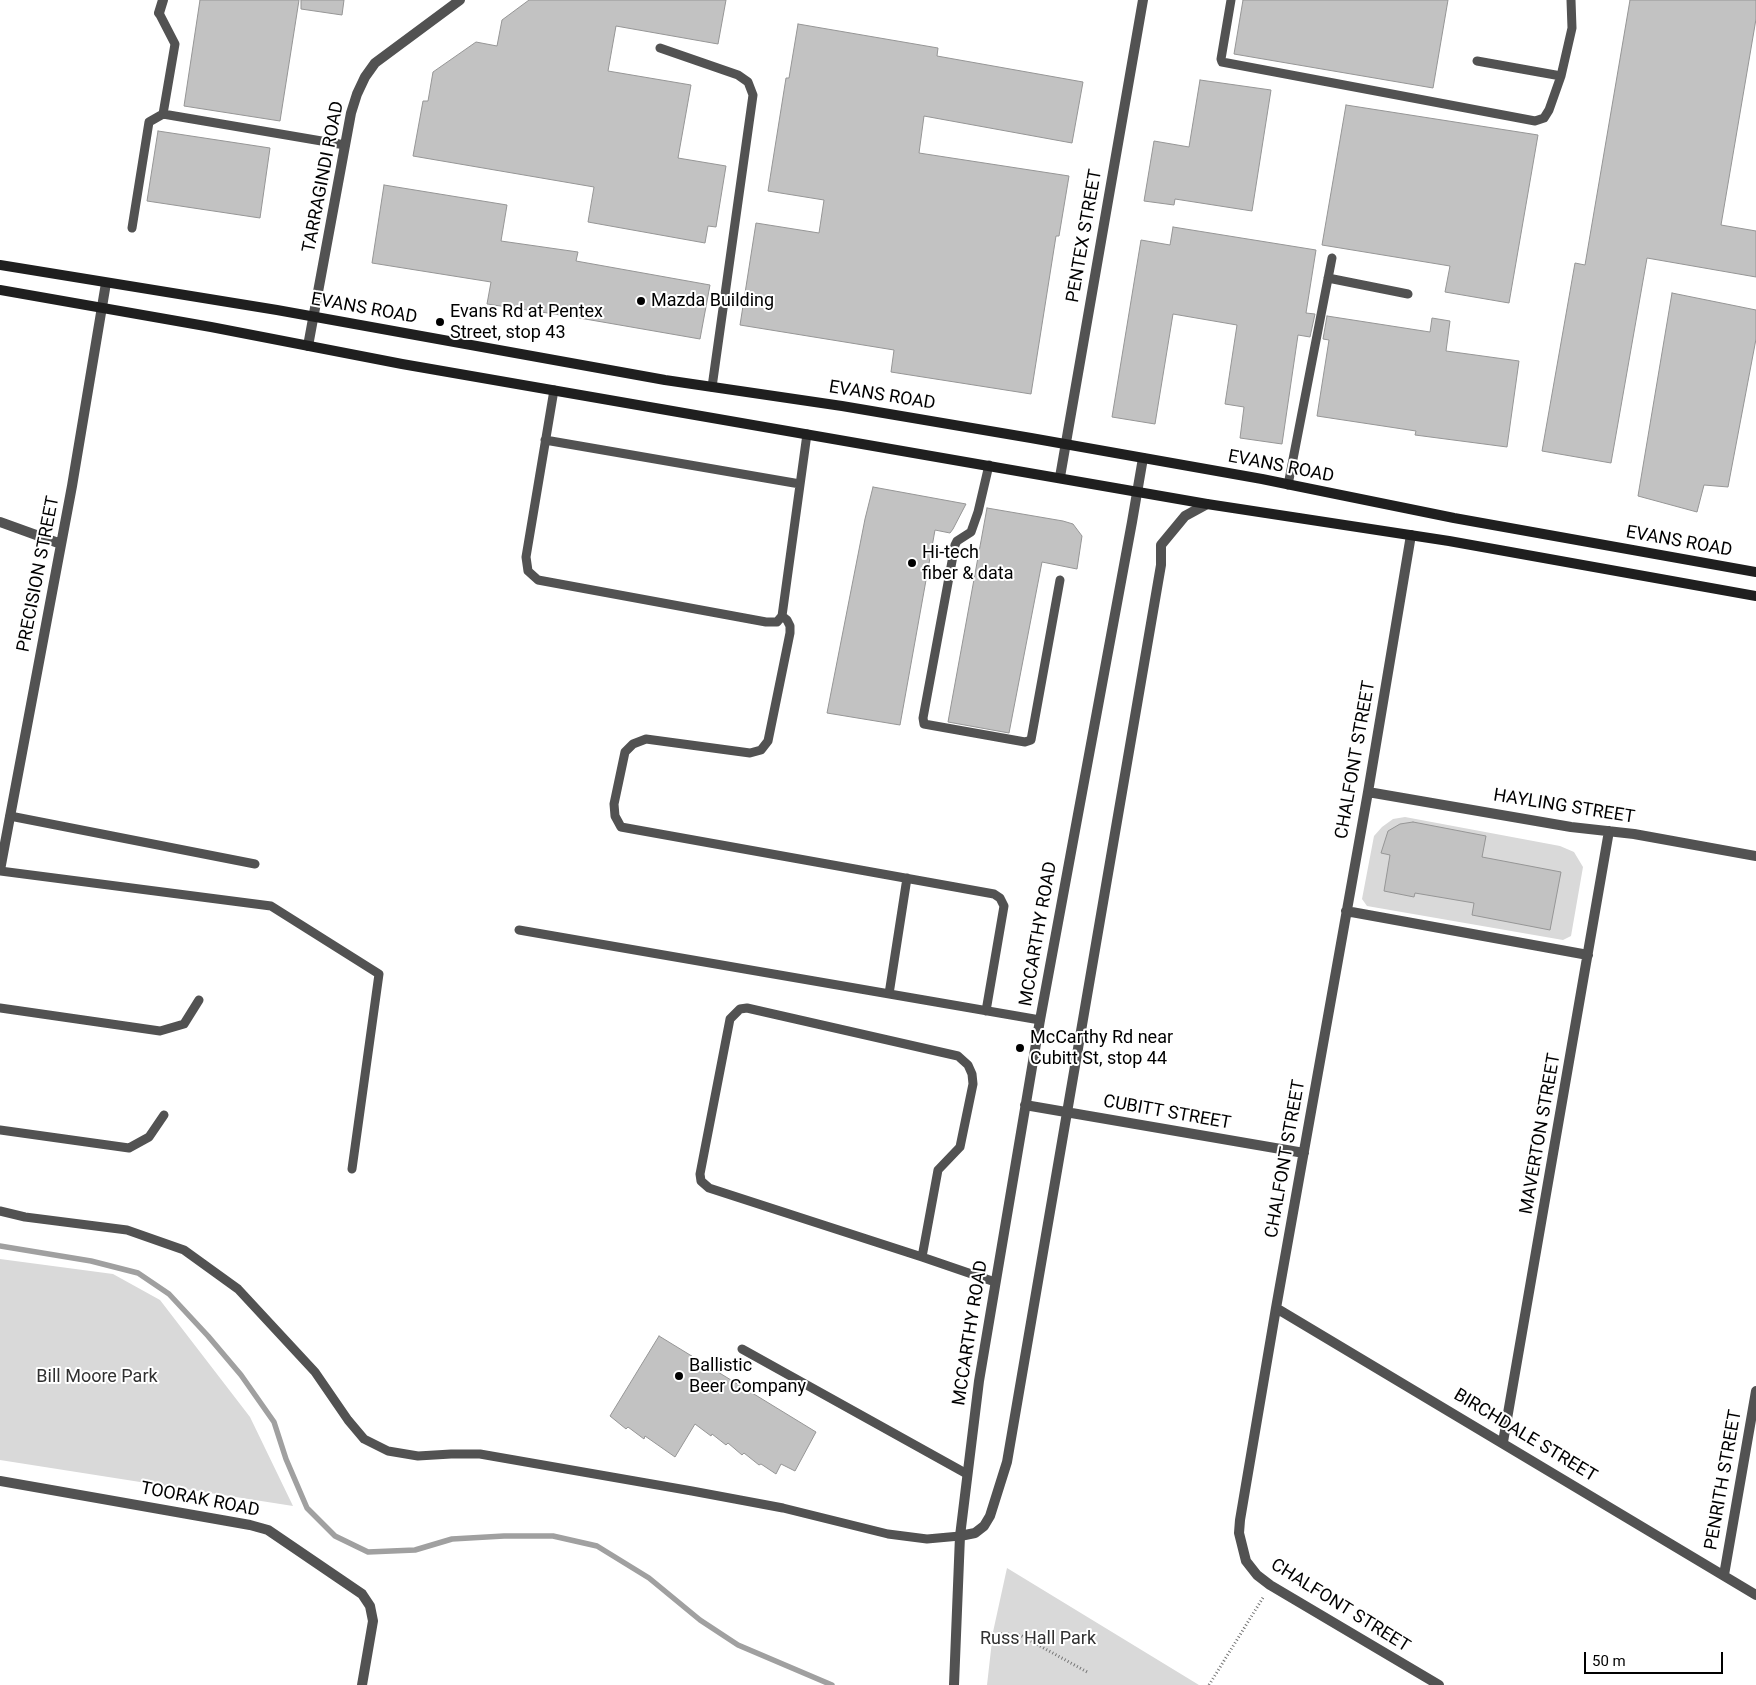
<!DOCTYPE html>
<style>
body{margin:0}
#map{position:relative;width:1756px;height:1685px;overflow:hidden;background:#fff;font-family:Roboto,sans-serif}
canvas{display:block}
.scale{position:absolute;left:1584px;top:1652px;width:139px;height:22px;box-sizing:border-box;border:2px solid #000;border-top:0;padding-left:6px;font-size:15px;line-height:18px;white-space:nowrap;color:#000;-webkit-text-stroke:4px #fff;paint-order:stroke}
</style>
<div id="map">
<canvas width="1756" height="1685"></canvas>
<div class="scale">50 m</div>
</div>
<script>
const ctx = document.querySelector('canvas').getContext('2d');
ctx.lineJoin = 'round';
function paint(path, color) { ctx.fillStyle = color; ctx.fill(path, 'evenodd'); }
const toPath = rows => new Path2D(rows.map(r => 'M' + r).join(''));
function strokePath(path, color, width, dash) { ctx.strokeStyle = color; ctx.lineWidth = width; ctx.lineCap = dash ? 'butt' : 'round'; ctx.setLineDash(dash || []); ctx.stroke(path); }
function write(font, color, halo, rows, align = 'center') {
  ctx.font = font + ' Roboto,sans-serif'; ctx.lineWidth = 4; ctx.setLineDash([]); ctx.textBaseline = 'middle'; ctx.strokeStyle = halo; ctx.fillStyle = color; for (const [text, x, y, turn = 0] of rows) {
    ctx.save(); ctx.translate(x, y); ctx.rotate((+turn || 0) * Math.PI / 180); ctx.textAlign = isNaN(turn) ? turn : align; if (halo) ctx.strokeText(text, 0, 0); ctx.fillText(text, 0, 0); ctx.restore();
  }
}
paint(toPath([
 [1405,817,1560,846,1574,852,1583,867,1571,936,1563,940,1367,906,1362,899,1374,836,1382,827,1393,819],
 [0,1259,113,1274,160,1300,250,1417,293,1506,0,1460],
 [1007,1568,1199,1685,987,1685,993,1632]
]), '#d9d9d9');
strokePath(toPath([
 [0,1246,91,1261,138,1273,169,1294,208,1336,241,1375,274,1422,286,1459,307,1508,335,1536,368,1552,415,1550,452,1539,504,1536,553,1536,597,1546,649,1578,700,1620,738,1645,832,1685]
]), '#a0a0a0', 5.5);
const building = toPath([
 [200,0,299,0,280,121,184,106,200,0],
 [301,0,344,0,342,15,301,9,301,0],
 [529,0,726,0,718,44,616,26,608,71,691,85,678,158,726,166,716,227,708,226,705,243,588,222,594,187,413,156,423,101,428,101,433,72,476,42,497,46,502,20,529,0],
 [1243,0,1448,0,1433,88,1234,54,1243,0],
 [1630,0,1756,0,1756,19,1721,225,1756,231,1756,277,1647,258,1611,463,1542,451,1575,263,1585,265,1630,0],
 [798,24,938,48,937,56,1083,82,1072,143,924,116,919,153,1069,176,1059,236,1056,236,1031,394,891,372,894,350,740,325,756,223,819,233,824,200,768,191,786,78,789,78,798,24],
 [1200,80,1271,90,1252,211,1175,199,1174,205,1144,201,1154,141,1189,147,1200,80],
 [1346,105,1538,135,1509,303,1445,292,1450,266,1322,245,1346,105],
 [158,131,270,148,260,218,147,201,158,131],
 [384,185,507,205,501,241,578,252,576,261,710,285,700,339,568,316,487,304,491,282,372,263,384,185],
 [1173,227,1316,250,1306,313,1315,314,1310,337,1298,335,1282,444,1240,438,1244,407,1225,404,1237,325,1173,314,1155,424,1112,417,1141,240,1170,245,1173,227],
 [1672,293,1756,310,1756,339,1728,487,1704,485,1697,512,1638,496,1672,293],
 [1327,316,1430,332,1432,318,1450,321,1446,351,1519,361,1507,447,1415,435,1416,431,1317,416,1329,340,1323,339,1327,316],
 [873,487,966,504,953,529,950,533,935,530,900,725,827,713,865,519,873,487],
 [987,508,1063,521,1073,524,1082,536,1077,569,1042,562,1009,733,948,722,987,508],
 [1413,822,1486,836,1482,857,1561,872,1550,930,1472,915,1474,903,1415,893,1414,897,1384,891,1390,855,1381,853,1388,831,1400,824,1413,822],
 [659,1336,816,1432,795,1471,781,1464,776,1474,761,1464,759,1465,744,1453,742,1455,728,1443,726,1445,712,1434,711,1436,695,1424,675,1457,645,1436,644,1439,628,1427,626,1429,610,1416,659,1336]
]);
paint(building, '#c2c2c2');
strokePath(building, '#969696', 1);
strokePath(toPath([
 [987,1633,1020,1635,1089,1673],
 [1209,1685,1264,1596]
]), '#747474', 3, [1, 2.5]);
strokePath(toPath([
 [1231,0,1221,59,1222,62,1535,121,1544,118,1549,110,1561,76,1572,28,1571,0],
 [159,13,175,44,163,114,345,145],
 [660,48,738,75,748,82,753,95,712,387],
 [1477,61,1561,76],
 [132,228,149,122,163,114],
 [1328,278,1408,294],
 [554,390,526,557,528,571,538,580,766,622,777,622,782,616,807,434],
 [545,440,800,484],
 [989,465,978,512,971,532,957,541,955,545,923,718,924,724,1025,742,1031,740,1060,580],
 [1288,485,1332,258],
 [782,616,787,620,790,626,790,633,768,741,761,750,750,753,646,739,633,744,625,752,614,804,615,816,621,827,994,894,1000,898,1004,906,986,1011],
 [10,816,255,864],
 [0,871,271,906,379,974,352,1169],
 [519,930,1040,1020],
 [889,994,907,878],
 [0,1008,160,1031,184,1024,199,1000],
 [0,1130,129,1148,149,1137,164,1115],
 [0,1211,25,1217,127,1230,184,1250,238,1289,315,1372,348,1420,364,1439,388,1451,418,1456,451,1454,480,1454,692,1491,783,1508,888,1534,927,1539,960,1536],
 [922,1257,938,1170,960,1147,973,1084,972,1074,968,1065,958,1056,747,1008,740,1009,730,1019,700,1174,701,1181,709,1188,922,1257,995,1282],
 [742,1349,967,1474]
]), '#525252', 9);
strokePath(toPath([
 [159,13,163,0],
 [1060,477,1143,0],
 [0,522,61,544],
 [1411,535,1368,792,1276,1308,1240,1520,1239,1533,1246,1561,1257,1575,1270,1585,1439,1685],
 [1368,792,1571,827,1634,834,1756,856],
 [0,870,72,486,106,283],
 [1346,911,1588,955],
 [1025,1105,1304,1153],
 [1276,1308,1756,1595],
 [1503,1442,1609,831],
 [0,1481,250,1525,268,1530,362,1594,370,1606,373,1621,362,1685],
 [960,1536,975,1533,984,1526,990,1516,1007,1462,1161,565,1161,545,1185,516,1207,504],
 [1724,1575,1756,1391],
 [954,1685,960,1536,979,1381,1040,1020,1132,522,1143,458]
]), '#525252', 10);
strokePath(toPath([
 [308,346,351,113,357,94,365,77,375,63,460,0]
]), '#525252', 10);
strokePath(toPath([
 [0,265,277,310,665,380,842,406,1031,438,1262,479,1454,518,1756,572],
 [0,290,211,327,402,364,1207,504,1449,541,1756,596]
]), '#1f1f1f', 10);
for (const [x, y, r, color] of [
 [641,301,5,"#000"],
 [440,322,5,"#000"],
 [912,563,5,"#000"],
 [1020,1048,5,"#000"],
 [679,1376,5,"#000"]
]) { const dot = new Path2D(); dot.arc(x, y, r, 0, 2 * Math.PI); ctx.fillStyle = color; ctx.fill(dot); strokePath(dot, '#fff', 2); }
write('18px', '#000', '#fff', [
 ["TARRAGINDI ROAD",324,177,-79],
 ["PENTEX STREET",1085,236,-80],
 ["EVANS ROAD",364,309,10],
 ["EVANS ROAD",882,396,9],
 ["EVANS ROAD",1281,467,11],
 ["EVANS ROAD",1679,542,10],
 ["PRECISION STREET",39,574,-79],
 ["CHALFONT STREET",1356,760,-80],
 ["HAYLING STREET",1564,807,9],
 ["MCCARTHY ROAD",1039,934,-80],
 ["CUBITT STREET",1167,1113,10],
 ["MAVERTON STREET",1541,1134,-80],
 ["CHALFONT STREET",1286,1159,-80],
 ["MCCARTHY ROAD",971,1333,-81],
 ["BIRCHDALE STREET",1525,1436,31],
 ["PENRITH STREET",1724,1480,-80],
 ["TOORAK ROAD",200,1500,11],
 ["CHALFONT STREET",1340,1606,32]
]);
write('18px', '#000', '#fff', [
 ["Mazda Building",651,301],
 ["Evans Rd at Pentex",450,312],
 ["Street, stop 43",450,333],
 ["Hi-tech",922,553],
 ["fiber & data",922,574],
 ["McCarthy Rd near",1030,1038],
 ["Cubitt St, stop 44",1030,1059],
 ["Ballistic",689,1366],
 ["Beer Company",689,1387]
], 'left');
write('18px', '#303030', '#fff', [
 ["Bill Moore Park",97,1377],
 ["Russ Hall Park",1038,1639]
]);
</script>
